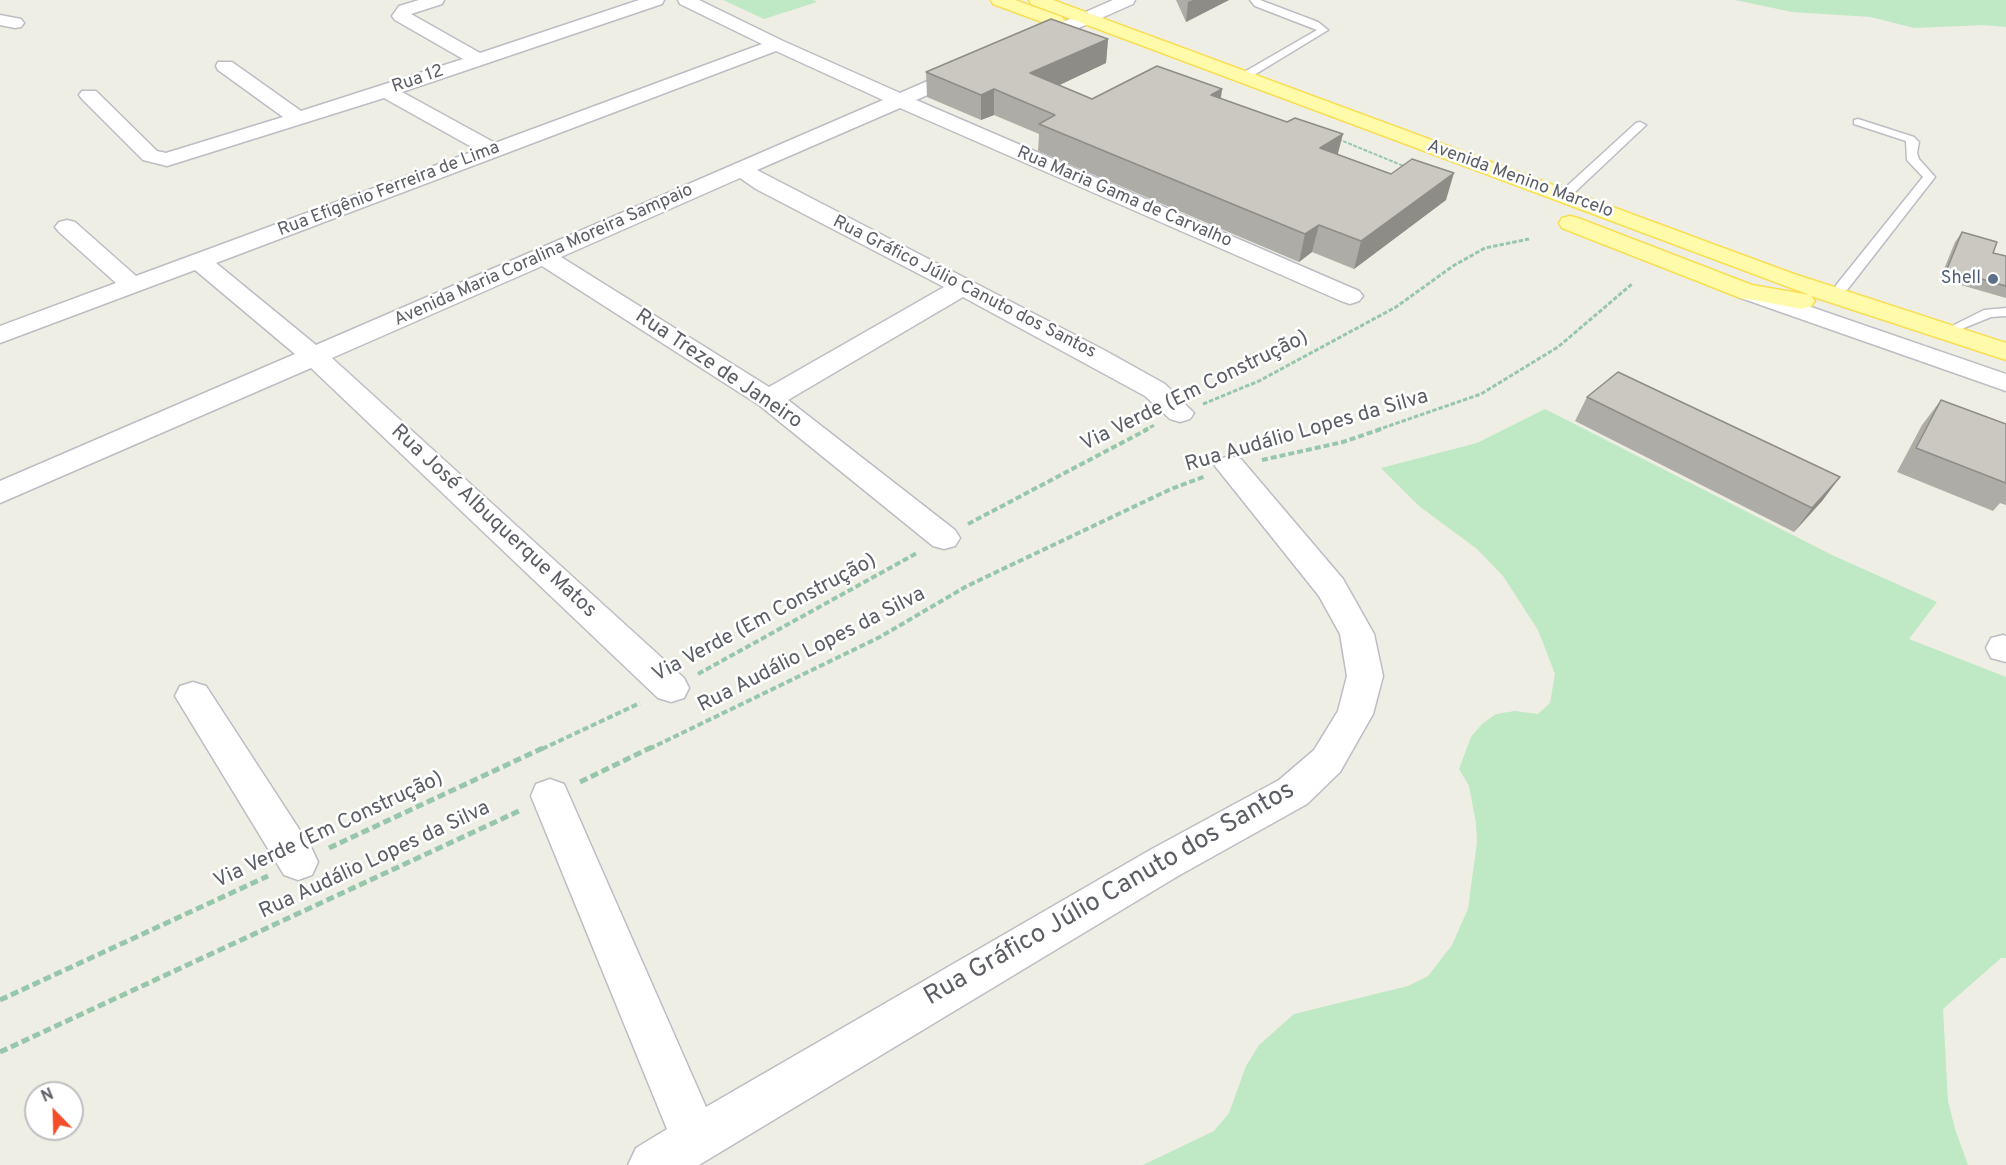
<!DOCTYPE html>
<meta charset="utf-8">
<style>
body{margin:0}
#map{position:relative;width:2006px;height:1165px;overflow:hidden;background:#efeee4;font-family:Overpass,sans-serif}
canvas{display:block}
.north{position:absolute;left:24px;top:1081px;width:60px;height:60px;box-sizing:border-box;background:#fff;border:2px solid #bebfc2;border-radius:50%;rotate:337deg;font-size:16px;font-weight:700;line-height:24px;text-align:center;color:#5c5f66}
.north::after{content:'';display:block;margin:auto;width:21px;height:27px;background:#f34e27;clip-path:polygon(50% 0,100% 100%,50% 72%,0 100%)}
</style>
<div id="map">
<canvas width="2006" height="1165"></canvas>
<div class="north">N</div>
</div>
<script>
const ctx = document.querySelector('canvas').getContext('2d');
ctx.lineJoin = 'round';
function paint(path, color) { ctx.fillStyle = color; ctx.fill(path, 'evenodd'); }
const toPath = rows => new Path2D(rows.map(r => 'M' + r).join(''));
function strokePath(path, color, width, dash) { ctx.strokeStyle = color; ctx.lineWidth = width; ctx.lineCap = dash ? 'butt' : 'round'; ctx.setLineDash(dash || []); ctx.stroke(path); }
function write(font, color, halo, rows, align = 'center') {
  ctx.font = font + ' Overpass,sans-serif'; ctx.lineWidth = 5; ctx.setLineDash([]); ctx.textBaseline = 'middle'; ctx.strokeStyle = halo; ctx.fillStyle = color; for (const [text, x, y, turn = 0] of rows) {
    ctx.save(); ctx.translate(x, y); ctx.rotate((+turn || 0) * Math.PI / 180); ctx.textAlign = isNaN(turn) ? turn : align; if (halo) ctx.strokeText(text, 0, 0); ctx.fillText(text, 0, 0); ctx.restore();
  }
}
paint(toPath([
 [723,0,813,0,817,2,764,19],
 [1735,0,2006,0,2006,27,1984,25,1914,28,1871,17,1792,12],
 [1545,409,1832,555,1937,602,1909,639,2006,677,2006,958,2001,958,1943,1009,1948,1101,1955,1129,1968,1165,1143,1165,1214,1131,1229,1113,1246,1066,1259,1045,1294,1014,1408,986,1428,976,1452,945,1468,909,1477,842,1476,823,1469,786,1459,769,1471,737,1482,724,1496,714,1515,711,1538,714,1550,703,1555,674,1538,630,1503,576,1477,549,1419,506,1381,468,1477,443]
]), '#bfe8c4');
const service = toPath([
 [1250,0,1260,0,1318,22,1328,30,1254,75,1246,75,1246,71,1317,30,1255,6,1250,0],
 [1858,119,1914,137,1919,142,1917,153,1919,159,1935,177,1847,290,1842,291,1835,287,1837,284,1923,177,1907,160,1906,141,1854,124,1854,120,1858,119],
 [1640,122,1646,125,1644,127,1575,192,1567,192,1567,186,1636,123,1640,122],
 [2006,308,2006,316,1991,317,1959,330,1952,326,1984,310,2006,308]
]);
const minor = toPath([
 [419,0,444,0,442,4,411,14,480,53,639,0,664,0,662,4,402,92,495,143,762,44,680,4,678,0,699,0,783,41,900,93,962,66,976,66,978,70,976,74,916,100,1359,291,1363,296,1359,301,1350,304,1341,301,900,108,757,170,1104,350,1165,384,1194,413,1190,419,1180,422,1170,419,1145,396,963,297,788,400,955,530,960,538,955,546,944,549,933,546,759,405,542,266,332,358,684,678,689,688,684,698,671,702,658,698,311,368,0,503,0,481,295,354,195,270,0,343,0,326,116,283,59,232,55,227,59,222,67,220,75,222,136,276,477,150,384,98,167,166,143,160,82,99,79,95,82,91,96,91,157,151,166,153,283,117,218,70,216,66,218,62,232,62,301,111,463,59,395,20,392,16,399,6,419,0],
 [776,51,883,100,316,345,216,263,776,51],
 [740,178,756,189,944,287,769,387,561,257,740,178],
 [1113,0,1135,0,1133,4,1036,47,1030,48,1024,47,1021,43,1024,39,1113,0],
 [0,15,21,19,24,23,21,27,15,28,0,25,0,15],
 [1747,285,2006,374,2006,391,1738,297,1735,292,1738,287,1747,285],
 [1230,456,1241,459,1343,579,1374,634,1383,676,1373,714,1340,772,1307,804,1178,876,699,1165,628,1165,636,1148,667,1129,531,796,536,784,550,779,564,784,706,1107,1150,850,1279,780,1314,750,1338,711,1347,676,1340,634,1319,596,1215,466,1219,459,1230,456],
 [2003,635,2006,636,2006,662,1991,658,1986,648,1991,638,2003,635],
 [193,682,206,686,312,849,318,862,312,875,298,880,284,875,175,696,180,686,193,682]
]);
const primary = toPath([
 [991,0,1015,0,1062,17,1065,21,1062,25,1056,26,1050,25,993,4,991,0],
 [1029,0,1053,0,1791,273,2006,343,2006,360,1811,296,1815,301,1811,306,1802,309,1738,297,1562,228,1559,223,1562,218,1570,216,1578,218,1752,285,1810,295,1031,4,1029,0]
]);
strokePath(service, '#bcbdc4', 3);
strokePath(minor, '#bcbdc4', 3);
strokePath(primary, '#f9de53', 3);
strokePath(toPath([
 [1338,139,1406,167]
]), '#97c7aa', 2, [4, 1.5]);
strokePath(toPath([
 [1203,404,1259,381,1396,307,1453,266,1485,248,1529,239],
 [1144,430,1155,425],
 [1377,430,1481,394,1558,347,1632,284]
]), '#97c7aa', 3, [4.5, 2]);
strokePath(toPath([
 [1262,460,1343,442,1381,429],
 [968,524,1148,429],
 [698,674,917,553],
 [542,749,640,703],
 [649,749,880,637,967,586,1171,489,1206,476]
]), '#97c7aa', 4, [6, 3]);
strokePath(toPath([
 [580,782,652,747],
 [329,848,545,747],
 [0,1000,268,876],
 [0,1052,521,810]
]), '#97c7aa', 5, [8, 4]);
paint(service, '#fff');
paint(minor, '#fff');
paint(primary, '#fffbaa');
paint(toPath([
 [1176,0,1229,0,1186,22],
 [1108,39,1106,63,1059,85,1092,99,1222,89,1221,99,1338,155,1446,200,1354,269,1312,252,1299,262,1038,151,1039,134,994,115,981,120,927,97,926,72],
 [1962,232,1993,253,2006,256,2006,298,1940,279,1955,242],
 [1587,397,1840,477,1822,501,1794,532,1575,421],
 [1941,400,2006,424,2006,505,2000,503,1993,511,1897,472,1922,425]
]), '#aeaca6');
paint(toPath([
 [1193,0,1229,0,1186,22,1188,2],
 [1108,39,1106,63,1030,99,1030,73],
 [994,89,994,115,981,120,981,95],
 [1222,89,1218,114,1211,95],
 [1343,134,1336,161,1320,148],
 [1454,173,1446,200,1354,269,1361,241],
 [1319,225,1312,252,1299,262,1305,234],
 [1840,477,1822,501,1794,532,1812,508]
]), '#8d8c87');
const building = toPath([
 [1051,19,1108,39,1030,73,1092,99,1157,66,1222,89,1211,95,1287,122,1295,118,1343,134,1320,148,1391,174,1412,159,1454,173,1361,241,1319,225,1305,234,1039,124,1055,115,994,89,981,95,926,72,1051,19],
 [1962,232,1997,242,1993,253,2006,256,2006,286,1947,269,1962,232],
 [1618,372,1840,477,1812,508,1587,397,1618,372],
 [1941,400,2006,424,2006,483,1916,448,1941,400]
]);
paint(building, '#cac8c1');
strokePath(building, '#8d8c87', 1.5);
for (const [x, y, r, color] of [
 [1993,279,6,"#5c6f8a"]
]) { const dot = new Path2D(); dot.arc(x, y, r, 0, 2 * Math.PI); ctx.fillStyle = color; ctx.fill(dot); strokePath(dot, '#fff', 2); }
write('18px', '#5c5f66', '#fff', [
 ["Rua 12",418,80,-19],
 ["Avenida Menino Marcelo",1520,180,20],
 ["Rua Efigênio Ferreira de Lima",389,190,-21],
 ["Rua Maria Gama de Carvalho",1124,198,23],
 ["Avenida Maria Coralina Moreira Sampaio",544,256,-24],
 ["Rua Gráfico Júlio Canuto dos Santos",964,288,27]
]);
write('18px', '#4e5e75', '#fff', [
 ["Shell",1981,279]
], 'right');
write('21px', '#5c5f66', '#fff', [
 ["Rua Treze de Janeiro",718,370,34],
 ["Via Verde (Em Construção)",1195,392,-26],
 ["Rua Audálio Lopes da Silva",1307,432,-16],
 ["Rua José Albuquerque Matos",493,522,43],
 ["Via Verde (Em Construção)",765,619,-28],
 ["Rua Audálio Lopes da Silva",812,651,-27],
 ["Via Verde (Em Construção)",329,831,-25],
 ["Rua Audálio Lopes da Silva",375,861,-25]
]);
write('26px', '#5c5f66', '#fff', [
 ["Rua Gráfico Júlio Canuto dos Santos",1110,895,-30]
]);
</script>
